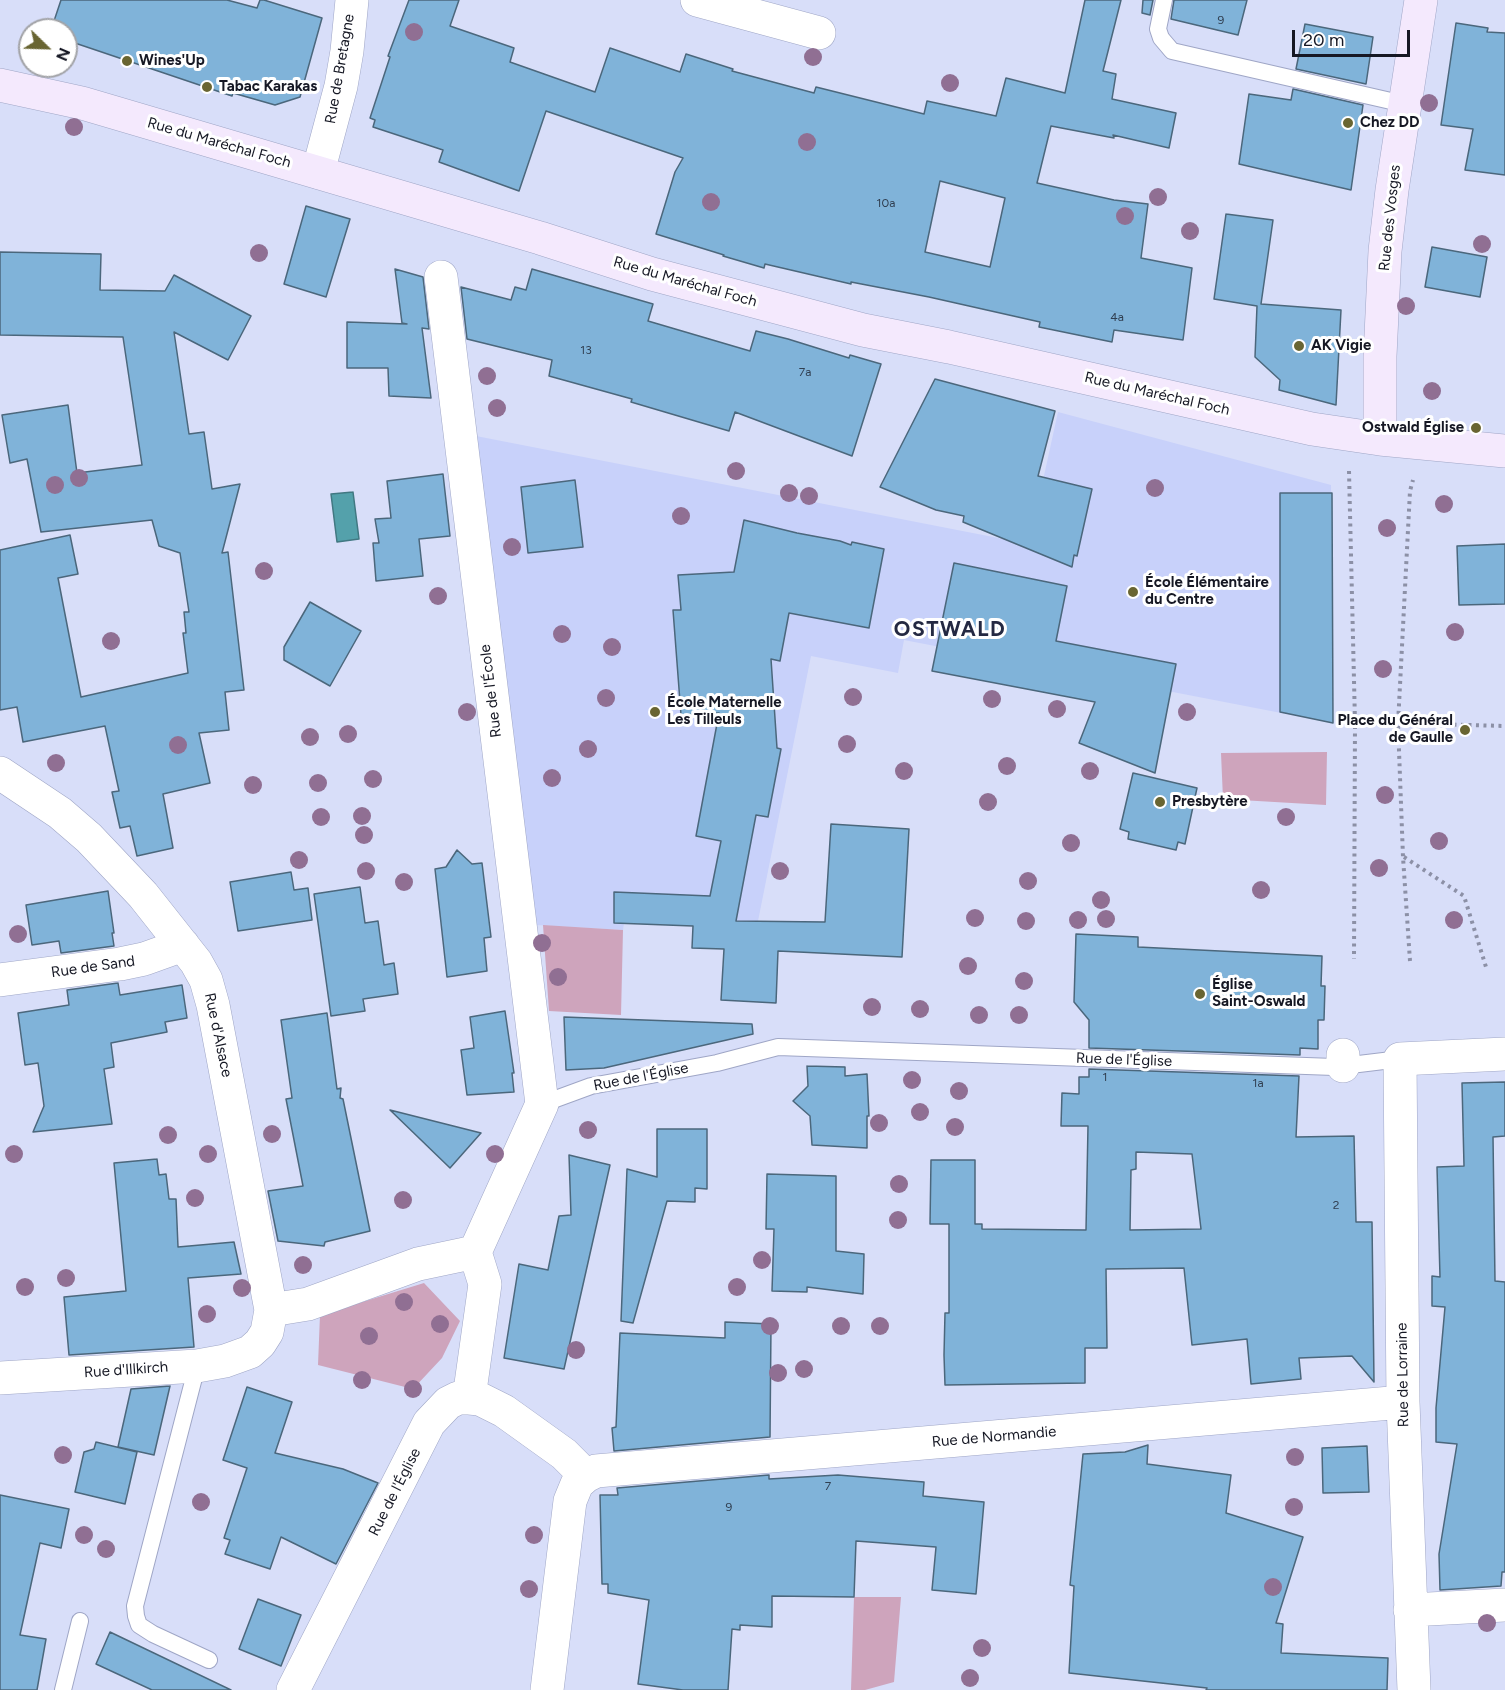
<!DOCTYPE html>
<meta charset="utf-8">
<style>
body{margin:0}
#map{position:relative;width:1505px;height:1690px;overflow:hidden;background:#d8def9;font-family:Figtree,sans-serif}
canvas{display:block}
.north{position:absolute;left:18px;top:18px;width:60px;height:60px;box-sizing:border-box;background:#fff;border:2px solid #a2a3a7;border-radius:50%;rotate:113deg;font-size:16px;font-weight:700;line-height:24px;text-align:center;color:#161824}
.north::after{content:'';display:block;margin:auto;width:21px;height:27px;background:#696532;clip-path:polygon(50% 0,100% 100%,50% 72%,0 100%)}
.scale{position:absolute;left:1292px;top:30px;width:118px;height:27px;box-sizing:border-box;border:3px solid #161824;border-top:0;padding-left:8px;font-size:18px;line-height:21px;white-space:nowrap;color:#161824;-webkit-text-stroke:4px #fff;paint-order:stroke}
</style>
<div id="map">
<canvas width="1505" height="1690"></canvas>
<div class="north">N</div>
<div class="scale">20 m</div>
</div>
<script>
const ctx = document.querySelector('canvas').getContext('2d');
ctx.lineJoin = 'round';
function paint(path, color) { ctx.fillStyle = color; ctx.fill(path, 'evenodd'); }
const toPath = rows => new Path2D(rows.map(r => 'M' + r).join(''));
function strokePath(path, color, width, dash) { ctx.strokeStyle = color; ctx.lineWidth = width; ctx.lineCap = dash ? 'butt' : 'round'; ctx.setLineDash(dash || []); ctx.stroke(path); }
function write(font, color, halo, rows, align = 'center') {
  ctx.font = font + ' Figtree,sans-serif'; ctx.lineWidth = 6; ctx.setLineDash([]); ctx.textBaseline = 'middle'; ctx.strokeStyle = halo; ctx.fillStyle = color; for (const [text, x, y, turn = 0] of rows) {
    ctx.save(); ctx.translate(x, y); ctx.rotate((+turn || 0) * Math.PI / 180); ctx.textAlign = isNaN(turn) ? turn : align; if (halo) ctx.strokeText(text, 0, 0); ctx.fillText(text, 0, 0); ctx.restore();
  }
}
paint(toPath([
 [1058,412,1331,485,1333,723,904,640,898,673,811,656,758,921,747,921,735,927,624,923,623,930,536,925,476,436,1029,544]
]), '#c8d1fa');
paint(toPath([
 [1327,752,1326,805,1223,799,1221,753],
 [543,925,623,930,621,1015,549,1011],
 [424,1283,460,1321,442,1358,413,1389,318,1365,320,1315],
 [854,1597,901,1597,894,1682,865,1690,851,1690]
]), '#cea4bc');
const water = toPath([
 [353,492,359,539,337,542,331,494,353,492]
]);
paint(water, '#54a1ab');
strokePath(water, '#417882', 1.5);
const building = toPath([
 [61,0,227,0,257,8,260,0,264,0,322,18,300,97,275,105,233,93,232,96,66,40,66,30,51,30,61,0],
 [409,0,459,0,450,26,514,48,510,62,595,92,610,48,680,72,686,54,733,69,732,71,814,93,816,87,924,114,927,101,996,116,1006,78,1065,93,1085,0,1121,0,1103,71,1116,74,1112,99,1176,113,1169,148,1113,135,1114,138,1051,126,1037,183,1114,200,1148,204,1141,258,1192,268,1183,340,1114,330,1112,342,1039,327,1040,322,929,297,851,282,851,284,765,264,764,268,723,256,724,255,656,234,675,172,683,158,546,111,519,191,439,162,443,150,373,127,375,120,370,118,390,57,388,56,409,0],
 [940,181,1005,198,990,267,925,252,940,181],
 [1143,0,1153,0,1150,15,1142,13,1143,0],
 [1174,0,1247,0,1238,35,1171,19,1174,0],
 [1456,23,1488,28,1487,32,1505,33,1505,175,1465,170,1473,129,1441,125,1456,23],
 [1305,24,1373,37,1366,84,1296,69,1305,24],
 [1293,89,1363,105,1351,190,1239,164,1249,94,1291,100,1293,89],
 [306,206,350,219,326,297,284,284,306,206],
 [1226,214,1273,220,1261,304,1341,310,1336,405,1279,390,1280,380,1255,357,1257,306,1214,299,1226,214],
 [1432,247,1487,257,1480,297,1425,287,1432,247],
 [0,252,101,254,100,290,165,291,174,275,251,316,228,360,174,332,189,434,204,432,212,489,240,484,222,553,228,552,244,690,225,692,229,730,199,733,210,783,163,794,173,848,137,856,130,826,120,828,112,792,119,791,105,726,23,742,17,707,0,710,0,550,70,535,78,574,58,578,81,697,188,673,183,633,186,633,184,612,189,612,180,553,159,546,152,520,41,532,27,459,10,463,2,415,68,405,77,473,142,465,123,337,0,335,0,252],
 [395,269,423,277,429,329,422,328,431,398,389,396,388,368,347,368,347,322,407,324,402,323,395,269],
 [532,269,653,304,648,321,750,351,756,331,788,339,849,358,850,355,881,364,852,456,735,412,729,431,631,402,632,399,549,376,552,360,467,339,461,287,511,300,515,287,526,290,532,269],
 [935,379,1055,411,1038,476,1092,489,1077,556,1074,555,1072,567,963,522,964,516,936,510,880,487,935,379],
 [443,474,450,536,419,539,423,576,376,581,373,543,379,543,375,519,391,518,387,481,443,474],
 [575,480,583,547,528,553,521,487,575,480],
 [1280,493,1332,493,1333,723,1280,712,1280,493],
 [744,520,797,533,840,541,851,545,852,542,884,549,869,628,789,613,780,661,771,659,777,748,781,749,768,817,756,815,736,921,825,922,831,824,909,829,902,957,778,951,776,1003,721,1000,724,949,692,948,693,926,614,923,614,892,710,896,721,841,696,836,719,713,681,715,673,610,681,610,678,575,734,572,744,520],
 [1505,544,1505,604,1459,605,1457,546,1505,544],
 [954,563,1067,586,1056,641,1176,664,1155,773,1079,743,1095,702,932,671,954,563],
 [310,602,361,631,330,686,284,660,284,647,310,602],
 [1133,773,1197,788,1185,844,1178,842,1176,850,1128,839,1129,832,1120,829,1133,773],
 [457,850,472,864,482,863,491,937,484,938,487,971,447,977,435,869,446,867,457,850],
 [291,872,294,890,308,888,312,920,238,931,230,882,291,872],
 [360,887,365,923,378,921,384,965,394,963,398,994,363,999,365,1011,331,1016,314,894,360,887],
 [108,891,114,933,112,933,114,946,61,953,59,941,32,945,26,905,108,891],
 [1076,934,1138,937,1138,947,1322,956,1321,986,1325,986,1324,1020,1318,1020,1318,1049,1300,1048,1300,1055,1089,1048,1089,1020,1074,1002,1076,934],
 [118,983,120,995,182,985,187,1018,165,1022,167,1032,111,1043,114,1067,104,1069,112,1124,33,1132,44,1106,38,1063,25,1065,18,1013,69,1005,67,990,118,983],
 [505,1011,514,1073,512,1073,514,1092,467,1095,461,1050,474,1048,470,1017,505,1011],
 [327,1013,337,1089,341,1088,340,1098,343,1099,370,1231,325,1242,324,1246,278,1241,268,1191,303,1186,286,1099,292,1098,281,1020,327,1013],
 [564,1017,752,1024,753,1034,604,1068,566,1070,564,1017],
 [807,1066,845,1067,845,1076,867,1074,869,1116,867,1116,867,1148,812,1145,810,1116,793,1101,808,1086,807,1066],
 [1089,1069,1299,1076,1296,1137,1354,1136,1356,1222,1372,1222,1374,1382,1352,1356,1299,1358,1301,1379,1251,1384,1247,1339,1192,1345,1184,1268,1106,1269,1107,1348,1085,1348,1085,1383,945,1385,944,1355,945,1313,949,1313,949,1224,930,1224,931,1160,975,1160,975,1224,982,1224,982,1229,1086,1230,1088,1126,1061,1126,1062,1093,1079,1094,1079,1077,1089,1077,1089,1069],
 [1136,1152,1192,1154,1201,1229,1130,1230,1131,1170,1136,1169,1136,1152],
 [1505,1082,1505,1136,1493,1137,1495,1281,1505,1282,1505,1572,1502,1572,1501,1586,1440,1590,1439,1554,1457,1444,1436,1442,1436,1408,1445,1307,1432,1306,1432,1276,1440,1277,1437,1167,1464,1166,1462,1083,1505,1082],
 [390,1110,481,1133,450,1168,390,1110],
 [657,1129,707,1129,707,1189,695,1188,695,1202,667,1201,633,1323,621,1321,627,1169,657,1177,657,1129],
 [569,1155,610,1165,564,1369,504,1358,519,1264,548,1270,559,1216,571,1215,569,1155],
 [157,1159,159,1175,166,1174,169,1199,176,1199,178,1247,234,1242,241,1274,188,1278,194,1347,69,1355,64,1297,126,1291,114,1163,157,1159],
 [767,1174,836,1176,836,1251,864,1254,863,1294,807,1287,807,1292,772,1291,774,1229,766,1229,767,1174],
 [725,1322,771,1324,770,1437,614,1451,612,1428,616,1427,620,1333,725,1338,725,1322],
 [170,1386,154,1455,118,1447,131,1389,170,1386],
 [247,1387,292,1402,275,1453,343,1469,378,1483,336,1564,281,1537,270,1569,225,1554,230,1540,224,1538,247,1468,223,1460,247,1387],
 [96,1442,137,1452,125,1504,75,1492,84,1452,94,1449,96,1442],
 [1148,1445,1147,1464,1231,1475,1226,1513,1303,1537,1276,1623,1283,1624,1281,1653,1388,1658,1387,1690,1206,1690,1207,1688,1069,1673,1074,1586,1070,1585,1083,1454,1125,1452,1148,1445],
 [1367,1446,1369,1492,1323,1493,1322,1448,1367,1446],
 [769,1475,769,1479,838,1475,924,1482,923,1496,984,1502,976,1594,932,1590,936,1547,856,1541,854,1597,772,1596,772,1627,740,1625,740,1630,732,1629,728,1690,683,1690,638,1684,649,1600,608,1593,608,1584,602,1584,600,1495,618,1495,617,1488,769,1475],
 [0,1495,69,1509,61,1548,40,1543,20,1635,46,1639,37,1690,0,1690,0,1495],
 [258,1599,301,1615,281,1666,239,1649,258,1599],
 [110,1632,231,1690,152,1690,96,1664,110,1632]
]);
paint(building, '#80b3d9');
strokePath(building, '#4b677c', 1.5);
const lane = toPath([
 [1164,0,1158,29,1161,38,1172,51,1404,104],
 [542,1104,591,1086,717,1063,778,1047,1334,1067,1400,1059],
 [197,1366,135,1606,136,1616,139,1625,153,1634,209,1660],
 [63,1690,80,1621]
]);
const street = toPath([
 [697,0,819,33],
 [318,172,341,86,347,51,352,0],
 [0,773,60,813,89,838,143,895,196,962,206,980,213,1005,271,1310,267,1332,260,1343,250,1352,225,1361,197,1366,0,1378],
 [0,980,120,964,144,959,183,945],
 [1343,1066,1343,1055],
 [271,1310,308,1304,418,1264,475,1252],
 [469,1398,480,1399,504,1411,564,1454,586,1476],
 [1410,1610,1505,1605],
 [293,1690,429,1423,448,1403,458,1398,469,1398,485,1284,475,1252,542,1104,441,277],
 [547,1690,570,1501,577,1484,586,1476,596,1471,1403,1402],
 [1414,1690,1403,1402,1400,1059,1505,1054]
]);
const secondary = toPath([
 [0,85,82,103,540,238,652,274,863,330,949,347,1312,429,1380,439,1505,451],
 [1380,439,1380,356,1385,251,1392,190,1421,0]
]);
strokePath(lane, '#9fa6c6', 18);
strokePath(street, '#9fa6c6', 34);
strokePath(secondary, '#9fa6c6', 34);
strokePath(toPath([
 [1349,471,1355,722,1354,959],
 [1356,722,1505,726],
 [1404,857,1464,896,1486,967],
 [1410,961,1403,857,1398,724,1410,491,1413,480]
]), '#8c90a6', 4, [3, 4.5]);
strokePath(lane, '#fff', 16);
strokePath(street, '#fff', 33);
strokePath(secondary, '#f4e9fd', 33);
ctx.fillStyle = '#906f93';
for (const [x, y] of [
 [414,32],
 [813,57],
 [950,83],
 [1429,103],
 [74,127],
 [807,142],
 [1158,197],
 [711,202],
 [1125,216],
 [1190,231],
 [1482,244],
 [259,253],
 [1406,306],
 [487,376],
 [1432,391],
 [497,408],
 [736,471],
 [79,478],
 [55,485],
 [1155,488],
 [789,493],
 [809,496],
 [1444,504],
 [681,516],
 [1387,528],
 [512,547],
 [264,571],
 [438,596],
 [1455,632],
 [562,634],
 [111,641],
 [612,647],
 [1383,669],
 [853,697],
 [606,698],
 [992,699],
 [1057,709],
 [467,712],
 [1187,712],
 [348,734],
 [310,737],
 [847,744],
 [178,745],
 [588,749],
 [56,763],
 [1007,766],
 [904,771],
 [1090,771],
 [552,778],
 [373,779],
 [318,783],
 [253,785],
 [1385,795],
 [988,802],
 [362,816],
 [321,817],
 [1286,817],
 [364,835],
 [1439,841],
 [1071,843],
 [299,860],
 [1379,868],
 [366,871],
 [780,871],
 [1028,881],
 [404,882],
 [1261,890],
 [1101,900],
 [975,918],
 [1106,919],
 [1078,920],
 [1454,920],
 [1026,921],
 [18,934],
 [542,943],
 [968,966],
 [558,977],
 [1024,981],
 [872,1007],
 [920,1009],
 [979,1015],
 [1019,1015],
 [912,1080],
 [959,1091],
 [920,1112],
 [879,1123],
 [955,1127],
 [588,1130],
 [272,1134],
 [168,1135],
 [14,1154],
 [208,1154],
 [495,1154],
 [899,1184],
 [195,1198],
 [403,1200],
 [898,1220],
 [762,1260],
 [303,1265],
 [66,1278],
 [25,1287],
 [737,1287],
 [242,1288],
 [404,1302],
 [207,1314],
 [440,1324],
 [770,1326],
 [841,1326],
 [880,1326],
 [369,1336],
 [576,1350],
 [804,1369],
 [778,1373],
 [362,1380],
 [413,1389],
 [63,1455],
 [1295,1457],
 [201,1502],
 [1294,1507],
 [84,1535],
 [534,1535],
 [106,1549],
 [1273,1587],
 [529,1589],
 [1487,1623],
 [982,1648],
 [970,1678]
]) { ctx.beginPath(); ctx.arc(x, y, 9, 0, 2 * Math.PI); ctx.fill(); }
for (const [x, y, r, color] of [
 [127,61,6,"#696532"],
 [207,87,6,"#696532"],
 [1348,123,6,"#696532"],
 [1299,346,6,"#696532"],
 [1476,428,6,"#696532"],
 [1133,592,6,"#696532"],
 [655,712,6,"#696532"],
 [1465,730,6,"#696532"],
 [1160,802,6,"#696532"],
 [1200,994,6,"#696532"]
]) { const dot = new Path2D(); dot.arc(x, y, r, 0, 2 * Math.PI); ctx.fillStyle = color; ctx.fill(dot); strokePath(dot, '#fff', 2); }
write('12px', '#303f51', null, [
 ["9",1221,20],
 ["10a",886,203],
 ["4a",1117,317],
 ["13",586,350],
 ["7a",805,372],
 ["1",1105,1077],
 ["1a",1258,1083],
 ["2",1336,1205],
 ["7",828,1486],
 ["9",729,1507]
]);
write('bold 15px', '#161824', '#fff', [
 ["Wines'Up",139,61],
 ["Tabac Karakas",219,87],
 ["Chez DD",1360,123],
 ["AK Vigie",1311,346],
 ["Ostwald Église",1464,428,"right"],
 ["École Élémentaire",1145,583],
 ["du Centre",1145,600],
 ["École Maternelle",667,703],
 ["Les Tilleuls",667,720],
 ["Place du Général",1453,721,"right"],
 ["de Gaulle",1453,738,"right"],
 ["Presbytère",1172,802],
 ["Église",1212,985],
 ["Saint-Oswald",1212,1002]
], 'left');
write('15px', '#161824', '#fff', [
 ["Rue de Bretagne",340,69,-80],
 ["Rue du Maréchal Foch",219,143,16],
 ["Rue des Vosges",1390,218,-84],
 ["Rue du Maréchal Foch",685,282,16],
 ["Rue du Maréchal Foch",1157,394,13],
 ["Rue de l'École",491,691,-97],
 ["Rue de Sand",93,967,-8],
 ["Rue d'Alsace",218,1035,78],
 ["Rue de l'Église",1124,1060,2],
 ["Rue de l'Église",641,1077,-11],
 ["Rue d'Illkirch",126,1370,-4],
 ["Rue de Lorraine",1403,1375,-91],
 ["Rue de Normandie",994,1437,-5],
 ["Rue de l'Église",395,1492,-63]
]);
ctx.letterSpacing = '1.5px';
write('bold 21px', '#242942', '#fff', [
 ["OSTWALD",950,630]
]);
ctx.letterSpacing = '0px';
</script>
